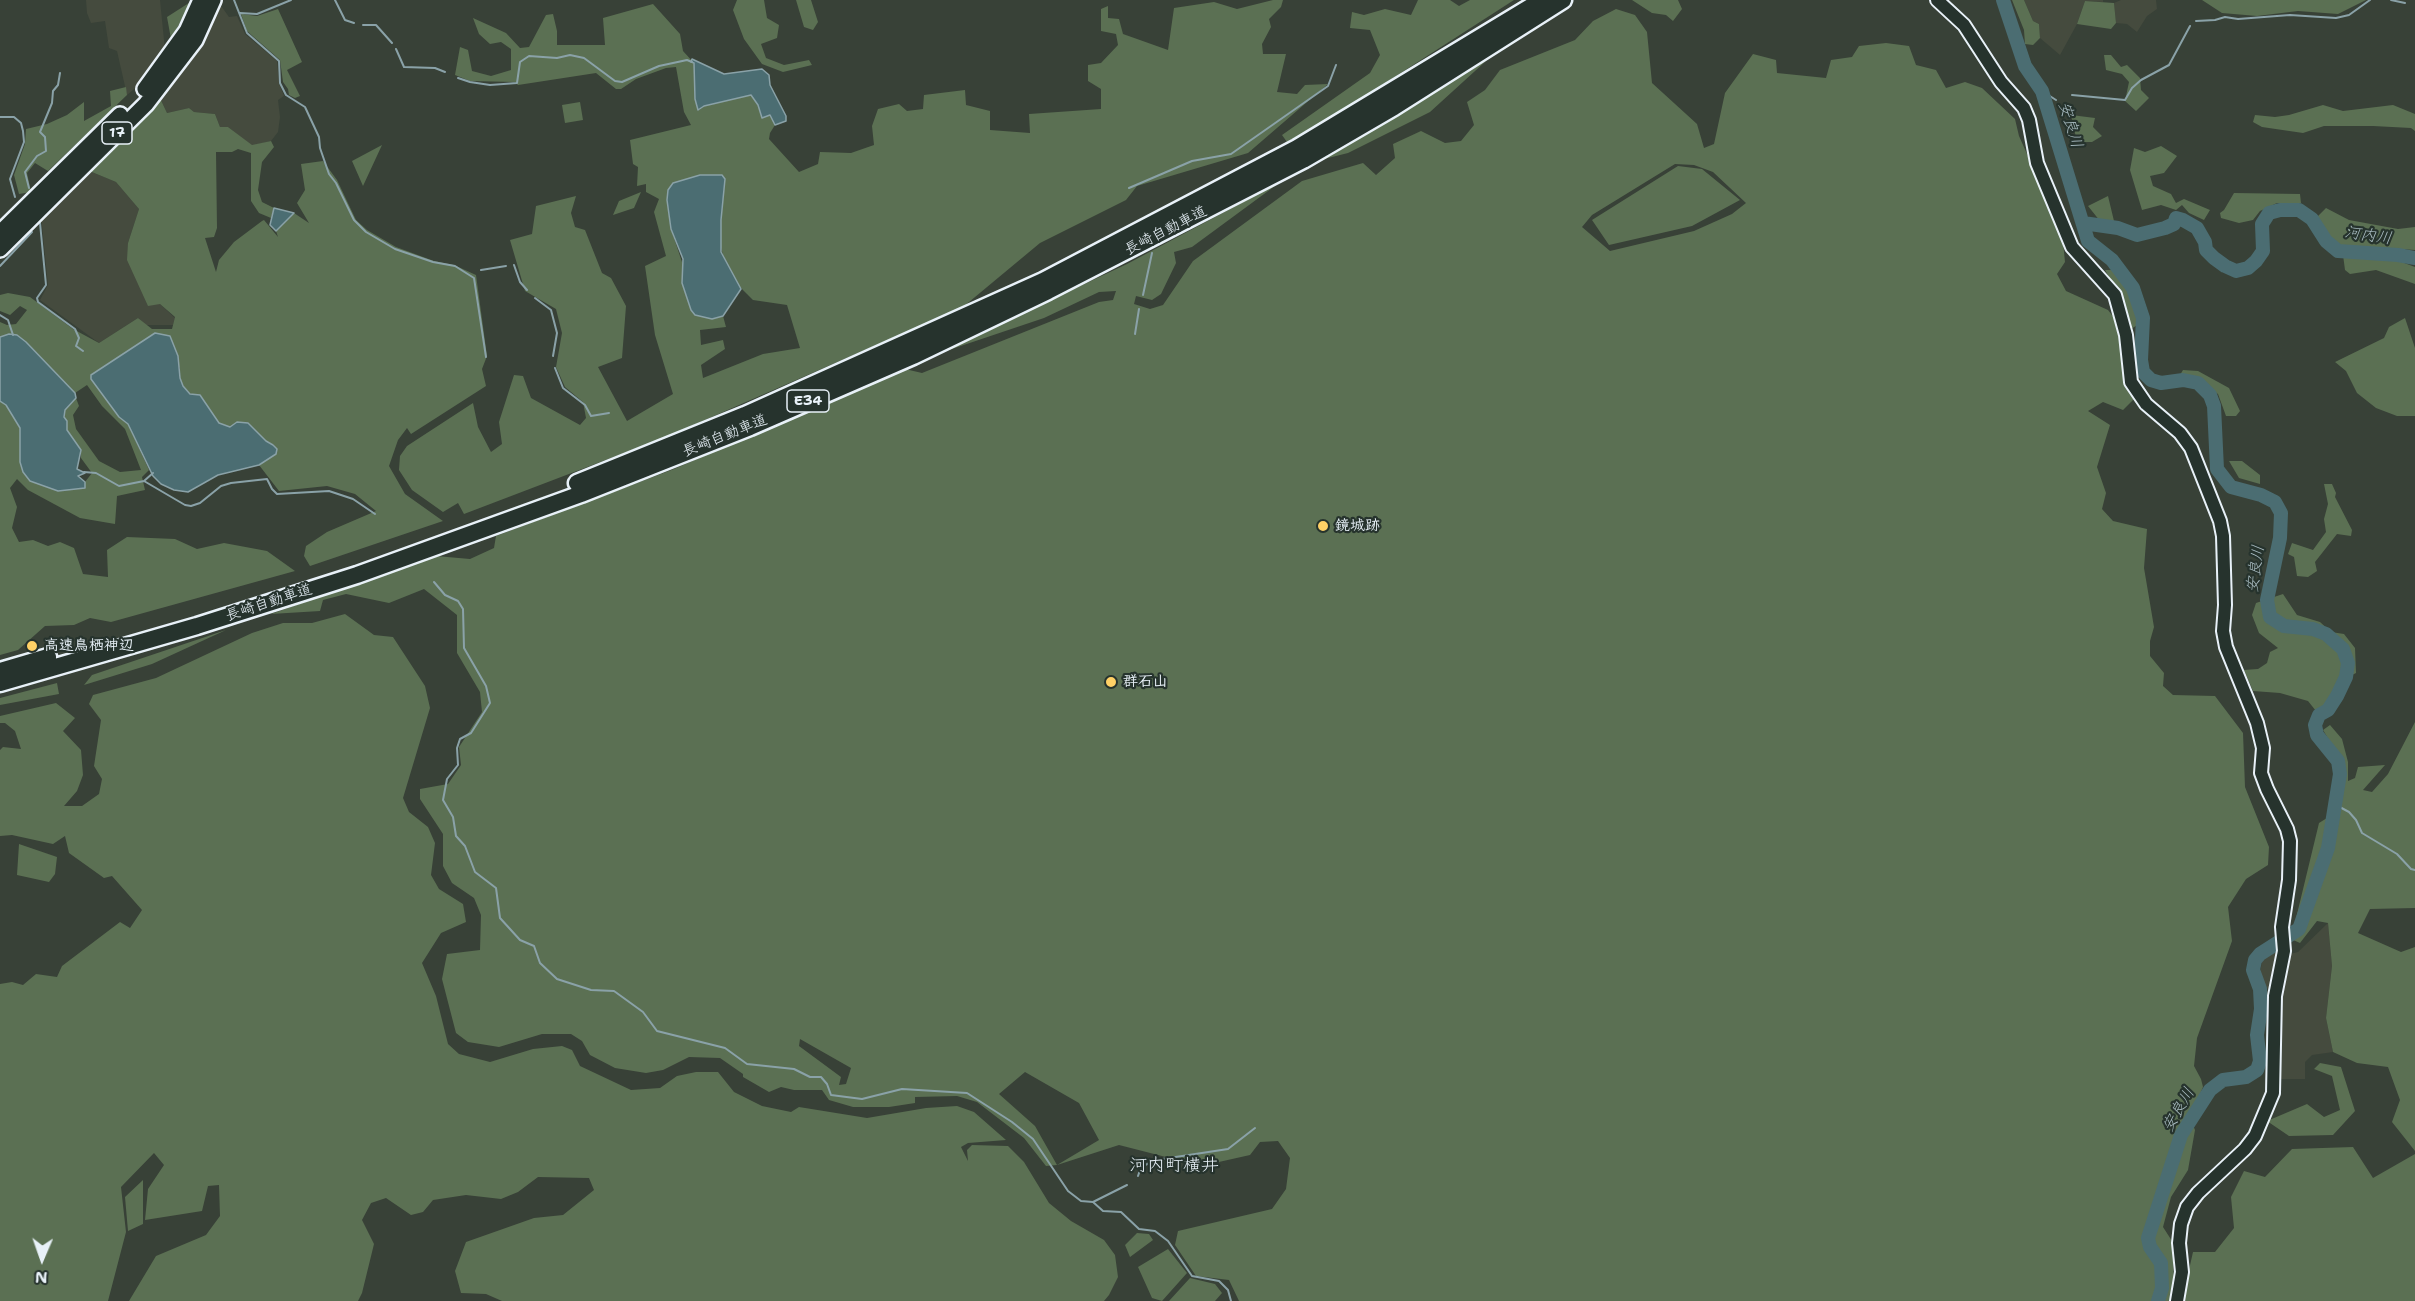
<!DOCTYPE html>
<meta charset="utf-8">
<style>
body{margin:0}
#map{position:relative;width:2415px;height:1301px;overflow:hidden;background:#384137;font-family:"Shantell Sans",sans-serif}
canvas{display:block}
.north{position:absolute;left:12px;top:1229px;width:60px;height:60px;-webkit-text-stroke:4px #26332d;paint-order:stroke;rotate:182deg;font-size:16px;font-weight:700;line-height:24px;text-align:center;color:#e8f1f8}
.north::after{content:'';display:block;margin:auto;width:21px;height:27px;background:#e8f1f8;clip-path:polygon(50% 0,100% 100%,50% 72%,0 100%)}
</style>
<div id="map">
<canvas width="2415" height="1301"></canvas>
<div class="north">N</div>
</div>
<script>
const ctx = document.querySelector('canvas').getContext('2d');
ctx.lineJoin = 'round';
function paint(path, color) { ctx.fillStyle = color; ctx.fill(path, 'evenodd'); }
const toPath = rows => new Path2D(rows.map(r => 'M' + r).join(''));
function strokePath(path, color, width, dash) { ctx.strokeStyle = color; ctx.lineWidth = width; ctx.lineCap = dash ? 'butt' : 'round'; ctx.setLineDash(dash || []); ctx.stroke(path); }
function write(font, color, halo, rows, align = 'center') {
  ctx.font = font + ' "Shantell Sans","Klee One",sans-serif'; ctx.lineWidth = 4.5; ctx.setLineDash([]); ctx.textBaseline = 'middle'; ctx.strokeStyle = halo; ctx.fillStyle = color; for (const [text, x, y, turn = 0] of rows) {
    ctx.save(); ctx.translate(x, y); ctx.rotate((+turn || 0) * Math.PI / 180); ctx.textAlign = isNaN(turn) ? turn : align; if (halo) ctx.strokeText(text, 0, 0); ctx.fillText(text, 0, 0); ctx.restore();
  }
}
paint(toPath([
 [86,0,160,0,165,50,139,85,127,95,117,51,109,48,105,21,91,23,87,13],
 [2024,0,2103,0,2103,2,2085,1,2077,24,2060,55,2040,38,2039,24,2033,21],
 [2121,0,2156,0,2157,9,2147,16,2137,32,2127,24,2116,23,2114,3],
 [219,3,229,17,237,16,245,34,277,61,279,83,284,96,278,100,280,117,278,132,271,141,252,146,228,127,220,127,215,114,194,112,189,108,167,113,159,96],
 [87,170,116,182,139,209,128,243,160,304,175,318,173,325,146,325,138,318,99,343,40,300,48,285,41,215],
 [2328,923,2332,966,2326,1018,2333,1052,2312,1055,2305,1062,2305,1079,2277,1079,2278,995,2265,987,2260,972,2263,957,2277,952,2290,954,2298,952]
]), '#454b3e');
paint(toPath([
 [737,0,764,0,767,18,779,25,777,38,761,44,766,58,784,65,809,60,812,65,783,72,762,64,744,39,733,10],
 [796,0,811,0,818,22,813,30,804,27],
 [1273,0,1283,0,1281,7,1269,19,1271,27,1262,44,1263,54,1286,54,1277,92,1297,94,1305,85,1328,84,1248,153,1137,186,1126,200,1040,243,963,307,666,437,464,514,458,503,443,512,412,490,399,470,400,456,407,446,473,403,478,427,491,452,502,444,499,422,514,375,523,376,531,398,580,425,586,418,583,402,565,387,556,367,562,333,556,309,525,291,510,240,532,234,536,206,576,196,571,213,575,227,585,230,602,273,611,278,626,306,622,358,598,367,627,421,673,394,655,335,645,266,666,256,654,212,659,199,646,192,646,184,637,186,638,167,633,164,630,140,691,125,684,112,676,67,666,68,636,79,621,89,616,89,596,73,518,85,515,82,470,81,455,75,460,47,468,50,472,71,491,76,511,70,511,49,501,42,490,44,479,34,473,18,506,33,520,48,529,47,546,15,553,14,557,31,557,45,605,45,603,18,653,4,680,34,683,51,694,63,699,110,704,106,751,95,758,105,762,117,770,115,775,125,770,133,769,139,799,172,818,164,820,152,851,153,874,145,872,126,878,109,899,104,907,111,923,109,924,95,965,90,966,105,990,111,990,130,1030,133,1029,114,1101,109,1101,89,1088,81,1088,65,1101,63,1118,45,1116,34,1101,31,1101,9,1108,6,1108,18,1119,19,1123,34,1168,50,1174,8,1214,2,1237,9],
 [725,179,721,220,720,244,724,259,738,285,753,300,787,305,800,348,763,354,703,378,701,365,725,349,723,340,701,345,700,330,726,327,723,316,712,319,683,265,671,229,667,200],
 [1418,0,1450,0,1459,6,1470,0,1514,0,1351,105,1287,142,1282,135,1370,73,1380,55,1370,30,1350,28,1352,12,1364,15,1385,9,1411,15],
 [1632,0,1678,0,1682,9,1673,21,1666,15,1652,13],
 [2012,0,2024,0,2033,21,2039,24,2040,38,2033,45,2025,44,2024,30],
 [2202,0,2366,0,2338,14,2298,11,2257,16,2222,13],
 [192,1,171,39,167,17],
 [2085,1,2114,3,2116,23,2111,29,2077,24],
 [278,9,302,62,287,70,300,96,295,98,289,95,288,89,283,82,280,60,247,31,241,14,257,16],
 [1616,9,1635,15,1647,32,1652,83,1697,124,1704,148,1714,144,1725,93,1753,54,1776,60,1777,73,1826,78,1831,60,1852,57,1859,46,1886,43,1909,46,1916,65,1936,70,1946,88,1965,82,1982,88,2015,119,2019,136,2052,210,2063,242,2065,262,2057,274,2066,291,2108,310,2115,319,2123,350,2124,385,2135,398,2123,410,2103,402,2088,411,2110,425,2097,467,2106,493,2102,509,2113,521,2147,529,2144,568,2154,627,2150,641,2150,656,2164,673,2163,686,2173,695,2215,696,2243,733,2245,787,2269,847,2268,865,2246,879,2228,907,2232,941,2197,1038,2194,1066,2201,1079,2203,1087,2190,1118,2195,1130,2188,1170,2171,1197,2163,1227,2172,1241,2174,1284,2170,1301,1239,1301,1229,1280,1196,1276,1175,1245,1178,1231,1272,1209,1286,1189,1290,1158,1278,1141,1260,1142,1250,1155,1201,1166,1119,1145,1057,1165,1046,1166,1024,1138,977,1102,957,1096,915,1097,915,1103,889,1107,853,1107,829,1100,822,1090,794,1090,781,1087,769,1092,743,1077,743,1074,720,1058,689,1057,663,1070,646,1073,615,1068,590,1055,582,1041,571,1034,542,1034,499,1047,468,1042,456,1033,442,979,447,954,480,950,481,915,474,898,452,883,443,866,443,834,420,799,420,789,448,784,461,765,459,747,482,712,480,692,457,653,457,615,424,589,389,603,346,594,323,600,320,611,271,614,436,556,470,559,494,548,496,536,674,469,905,369,922,373,1099,302,1113,300,1116,291,1099,292,1044,318,931,356,1127,264,1279,183,1192,247,1174,252,1176,263,1161,294,1152,300,1136,296,1134,304,1150,309,1163,305,1193,261,1302,181,1363,163,1376,175,1395,158,1393,144,1421,131,1445,143,1461,141,1474,125,1467,102,1485,90,1500,70,1575,40,1593,21],
 [1675,164,1694,165,1713,172,1746,203,1732,214,1694,231,1610,251,1582,227,1592,215],
 [800,1039,851,1068,846,1084,839,1085,841,1077,799,1046],
 [1025,1072,1079,1103,1099,1140,1057,1165,1035,1126,999,1094],
 [2104,55,2111,55,2121,67,2127,65,2140,78,2141,90,2149,98,2136,111,2125,101,2129,82,2122,74,2106,70],
 [1486,61,1430,112,1348,153,1312,162],
 [126,87,127,95,48,171,35,163,27,173,31,192,19,194,14,175,25,144,26,129,47,124,67,115,84,102,84,121,111,106,110,91],
 [159,96,167,113,189,108,194,112,215,114,220,127,228,127,252,145,271,141,274,147,262,162,258,190,262,202,274,208,271,218,259,213,251,201,251,153,238,149,232,152,216,152,217,228,214,237,205,238,216,272,219,260,234,242,262,221,264,220,278,237,276,231,294,213,309,223,297,203,305,190,301,164,323,161,337,180,356,220,367,230,396,247,434,261,454,265,476,275,487,356,482,369,486,386,411,434,407,428,398,440,389,466,405,494,443,521,310,566,304,556,306,546,327,532,376,511,355,494,327,486,279,491,259,465,267,460,274,445,266,441,248,423,230,427,219,423,183,386,180,378,180,367,119,417,128,424,149,470,142,477,145,490,117,496,115,524,80,518,28,490,17,479,10,488,17,507,12,528,19,542,33,540,48,546,60,542,74,548,83,574,108,577,107,550,127,537,175,539,197,549,224,543,267,551,295,571,111,622,90,618,74,625,45,626,18,650,0,655,0,401,6,405,20,428,20,462,31,481,85,488,85,482,92,473,81,458,81,450,66,430,67,422,64,417,65,410,76,398,79,406,73,415,76,429,99,461,120,472,141,470,125,429,102,406,87,385,75,393,26,342,9,334,0,337,0,322,7,325,16,324,27,310,20,306,10,315,0,311,0,295,8,293,30,297,73,329,99,343,138,318,152,329,172,329,175,317,160,304,148,306,127,260,128,243,139,209,116,182,87,170],
 [580,102,583,120,565,123,562,105],
 [2323,105,2343,111,2393,105,2415,114,2415,131,2411,128,2373,126,2324,126,2303,133,2262,127,2253,122,2255,115,2275,117,2289,115],
 [2071,115,2095,118,2093,127,2102,136,2092,142,2077,142],
 [382,145,363,186,352,161],
 [2161,146,2177,156,2164,173,2150,176,2153,186,2171,194,2176,203,2184,199,2210,210,2204,220,2189,213,2182,205,2176,210,2161,205,2142,210,2130,170,2134,148,2145,152],
 [1678,166,1702,169,1740,200,1692,226,1609,245,1592,220],
 [641,192,634,208,613,215,619,201],
 [2234,193,2300,194,2301,203,2277,203,2260,211,2253,220,2239,223,2221,218,2220,213,2224,210],
 [2108,196,2114,221,2100,221,2088,206],
 [2326,208,2349,220,2398,229,2415,227,2415,250,2400,249,2399,261,2415,267,2415,284,2376,270,2350,274,2345,270,2343,255,2316,218],
 [2105,270,2115,270,2132,294,2139,324,2131,329,2120,296],
 [2405,318,2415,348,2415,416,2397,416,2376,408,2357,393,2346,371,2335,362,2384,338,2389,327],
 [2183,370,2198,371,2229,388,2240,411,2236,416,2226,416,2218,394,2198,380,2180,375],
 [2229,461,2242,461,2260,475,2260,484,2239,478],
 [2324,484,2332,484,2336,493,2335,497,2352,530,2351,536,2337,534,2315,562,2317,571,2308,577,2297,576,2294,557,2288,554,2292,543,2313,550,2326,532,2324,519,2328,504],
 [2283,594,2297,615,2320,622,2331,632,2344,634,2355,648,2356,673,2340,681,2326,708,2316,711,2308,701,2280,693,2253,691,2244,670,2258,669,2267,663,2270,652,2278,648,2259,633,2252,615,2256,603],
 [345,614,374,635,393,637,425,686,430,708,403,798,409,812,428,827,435,843,431,875,439,889,463,904,466,922,441,933,422,963,436,996,448,1044,459,1054,490,1062,533,1049,562,1046,572,1050,580,1066,631,1090,660,1088,677,1076,696,1072,718,1072,734,1092,762,1106,791,1112,799,1107,867,1118,926,1108,957,1106,974,1112,1006,1140,968,1143,961,1147,968,1161,967,1150,972,1145,1008,1146,1024,1162,1049,1203,1071,1221,1104,1240,1115,1255,1118,1277,1109,1295,1104,1301,502,1301,486,1294,461,1293,455,1271,466,1242,534,1218,563,1215,594,1190,589,1178,538,1177,518,1192,501,1199,466,1195,433,1200,423,1212,411,1215,386,1198,371,1203,362,1220,374,1244,362,1293,358,1301,129,1301,156,1256,206,1235,220,1216,219,1185,208,1186,202,1211,145,1220,148,1189,164,1165,154,1153,121,1187,126,1232,108,1301,0,1301,0,984,12,982,23,985,36,974,57,977,62,966,120,922,130,928,142,910,112,876,104,878,69,853,65,836,53,844,12,835,0,836,0,750,3,747,21,749,15,731,5,723,0,723,0,716,56,703,75,718,63,731,81,750,83,775,77,791,64,806,82,806,99,794,102,779,94,766,101,720,89,704,93,695,156,678,252,633,283,623,312,623],
 [226,630,152,664,84,685,92,675],
 [57,683,59,694,0,705,0,698],
 [2415,722,2415,908,2370,909,2358,933,2401,952,2415,947,2415,1151,2392,1122,2400,1100,2388,1067,2357,1063,2333,1052,2326,1018,2332,966,2328,923,2317,921,2300,943,2291,939,2319,823,2327,818,2336,818,2343,763,2323,730,2330,725,2342,739,2348,762,2348,781,2355,778,2358,767,2385,765,2363,790,2372,792,2388,774],
 [19,844,57,857,55,874,49,882,17,875],
 [2320,1063,2341,1067,2355,1111,2333,1135,2289,1136,2267,1121,2307,1104,2324,1117,2340,1110,2332,1076,2314,1069],
 [2353,1147,2373,1178,2415,1154,2415,1301,2182,1301,2193,1252,2215,1252,2234,1228,2231,1197,2244,1171,2265,1177,2292,1149],
 [143,1180,143,1224,128,1231,125,1197],
 [1137,1233,1149,1234,1153,1240,1130,1257,1125,1245],
 [1168,1249,1187,1273,1162,1301,1152,1298,1138,1267],
 [1190,1278,1215,1284,1222,1293,1215,1301,1169,1301]
]), '#5b7053');
const water = toPath([
 [692,59,724,74,762,69,769,75,770,85,786,116,786,121,775,125,770,115,762,118,758,105,751,95,704,106,698,110,695,99,694,63,691,62,692,59],
 [700,175,722,175,725,179,721,220,721,252,741,289,723,316,712,319,695,315,691,310,682,283,683,259,671,229,667,200,668,190,673,183,700,175],
 [274,208,294,213,276,231,270,225,274,208],
 [155,333,170,336,178,356,180,378,183,386,190,394,200,395,219,423,230,427,237,422,248,423,266,441,273,445,277,449,276,454,259,465,218,475,188,492,174,490,161,484,153,476,128,424,119,417,91,379,91,375,155,333],
 [9,334,17,335,26,342,75,393,76,398,65,410,64,417,67,421,67,430,81,450,77,469,85,473,78,476,85,482,85,488,58,491,30,481,23,472,20,462,20,428,6,405,0,401,0,337,9,334]
]);
paint(water, '#4b6d72');
strokePath(water, '#8aa2a8', 1.5);
strokePath(toPath([
 [234,0,247,33,279,61,280,83,286,95,305,107,319,137,320,148,329,174,336,183,354,220,366,232,395,249,433,262,455,266,474,278,486,357],
 [335,0,345,20,354,23],
 [2391,0,2405,3],
 [240,13,257,14,291,0],
 [2196,21,2215,20,2225,17,2238,19,2290,15,2336,18,2349,15,2370,0],
 [363,25,376,25,392,43],
 [396,49,404,67,435,68,445,72],
 [458,78,470,82,490,85,517,83,520,62,529,56,557,58,570,55,584,58,615,81,622,82,659,66,687,60,692,62],
 [2042,91,2056,100],
 [2072,95,2125,100,2132,88,2141,80,2169,65,2190,26],
 [0,117,14,117,21,123,23,131,24,142,10,179,15,197],
 [29,188,25,172,37,156,46,151,45,137,40,132,52,103,53,91,58,85,60,73],
 [1129,188,1192,161,1231,154,1328,86,1336,65],
 [40,223,46,285,37,298,38,302,75,329,79,338,76,346,83,351],
 [514,265,520,282,527,290],
 [0,266,32,232],
 [481,270,506,266],
 [1143,295,1152,253],
 [535,298,551,310,557,333,553,356],
 [0,315,8,320,13,335],
 [1135,334,1139,309],
 [555,368,563,388,585,405,591,416,609,413],
 [84,472,96,473,119,486,144,481,185,505,191,506,200,503,221,486,231,483,267,479,272,489,277,494,329,491,353,499,375,514],
 [144,481,153,473],
 [434,582,445,595,458,601,463,609,464,648,486,686,490,703,471,733,460,739,457,748,458,765,447,779,443,800,453,817,456,836,465,846,475,872,496,888,500,918,520,940,534,946,540,963,557,979,591,990,614,991,643,1012,657,1031,725,1048,747,1064,794,1069,810,1077,821,1077,827,1084,831,1095,862,1099,902,1089,967,1093,1012,1122,1033,1139,1068,1191,1081,1201,1093,1202,1103,1211,1121,1212,1139,1229,1155,1231,1168,1241,1192,1276,1219,1281,1228,1290,1231,1301],
 [2336,805,2349,812,2356,820,2362,833,2397,854,2411,869,2415,870],
 [1138,1176,1141,1167,1156,1160,1228,1149,1255,1128],
 [1093,1202,1127,1185]
]), '#8aa2a8', 2);
strokePath(toPath([
 [2003,0,2025,66,2042,91,2088,241,2112,260,2133,288,2143,318,2141,360,2143,372,2151,380,2161,383,2183,380,2198,383,2210,395,2214,406,2217,469,2231,487,2261,495,2275,502,2281,513,2280,538,2267,600,2270,617,2284,626,2313,629,2326,634,2343,649,2348,663,2346,677,2337,696,2328,710,2319,715,2315,725,2317,735,2338,761,2340,774,2328,848,2299,929,2260,954,2255,960,2253,970,2260,989,2261,1009,2257,1035,2260,1061,2257,1070,2246,1077,2223,1080,2210,1090,2181,1135,2148,1238,2150,1247,2161,1263,2162,1288,2158,1301],
 [2083,223,2118,228,2137,235,2165,228,2174,224,2176,218,2183,220,2197,228,2205,242,2206,250,2214,258,2225,266,2236,271,2248,268,2256,261,2263,251,2262,224,2269,213,2280,210,2299,210,2312,219,2326,241,2338,251,2398,255,2415,258]
]), '#4b6d72', 14);
const tertiary = toPath([
 [1937,0,1964,25,2001,82,2024,108,2029,120,2037,163,2072,247,2115,295,2126,335,2131,382,2146,404,2180,433,2191,448,2220,521,2223,536,2225,605,2223,631,2226,647,2257,723,2263,748,2261,773,2267,789,2287,829,2290,841,2289,880,2282,927,2284,951,2275,996,2273,1093,2255,1136,2245,1149,2198,1193,2187,1207,2181,1224,2179,1243,2182,1272,2177,1301]
]);
const primary = toPath([
 [145,89,187,31,201,0],
 [0,233,120,115],
 [0,249,146,104,195,40,213,0]
]);
const motorway = toPath([
 [577,483,745,415,1043,281,1297,148,1542,0],
 [0,671,48,657],
 [0,683,197,626,357,575,581,494,750,427,913,356,1048,291,1303,160,1394,107,1563,0]
]);
strokePath(tertiary, '#e8f1f8', 16);
strokePath(primary, '#e8f1f8', 20);
strokePath(motorway, '#e8f1f8', 21);
strokePath(tertiary, '#26332d', 12);
strokePath(primary, '#26332d', 15);
strokePath(motorway, '#26332d', 16);
for (const [x, y, r, color] of [
 [1323,526,6,"#ffd166"],
 [32,646,6,"#ffd166"],
 [1111,682,6,"#ffd166"]
]) { const dot = new Path2D(); dot.arc(x, y, r, 0, 2 * Math.PI); ctx.fillStyle = color; ctx.fill(dot); strokePath(dot, '#26332d', 2); }
for (const [x, y, w] of [
 [117,133,30],
 [808,401,42]
]) { const box = new Path2D(); box.roundRect(x - w / 2, y - 11, w, 22, 4.5); ctx.fillStyle = '#26332d'; ctx.fill(box); strokePath(box, '#e8f1f8', 1.5); }
write('bold 14px', '#e8f1f8', null, [
 ["17",117,133],
 ["E34",808,401]
]);
write('15px', '#e8f1f8', '#26332d', [
 ["長崎自動車道",1166,231,-27],
 ["長崎自動車道",725,436,-22],
 ["長崎自動車道",269,603,-18]
]);
write('bold 15px', '#e8f1f8', '#26332d', [
 ["鏡城跡",1335,526],
 ["高速鳥栖神辺",44,646],
 ["群石山",1123,682]
], 'left');
write('italic 16px', '#a9bcc2', '#26332d', [
 ["安良川",2070,125,73],
 ["河内川",2368,236,8],
 ["安良川",2256,569,-82],
 ["安良川",2179,1110,-60]
]);
write('18px', '#e8f1f8', '#26332d', [
 ["河内町横井",1174,1166]
]);
</script>
